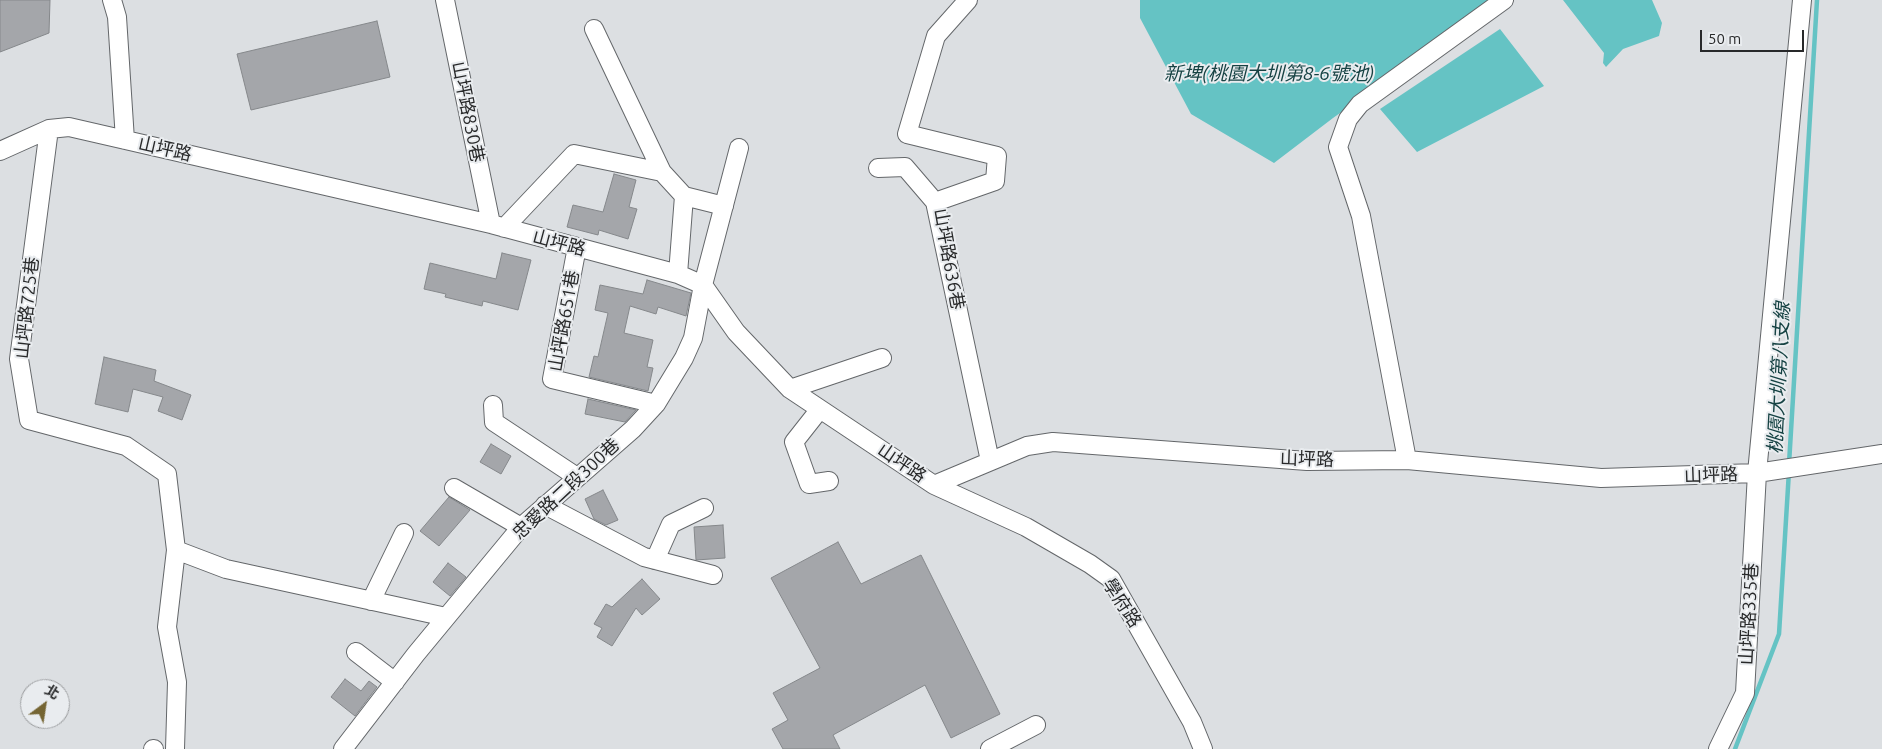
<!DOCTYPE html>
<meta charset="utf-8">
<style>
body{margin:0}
#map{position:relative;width:1882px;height:749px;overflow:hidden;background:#dcdfe2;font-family:Ubuntu,"Noto Sans TC",sans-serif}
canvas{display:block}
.north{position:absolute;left:20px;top:679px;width:50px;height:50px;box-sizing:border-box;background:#e9ecef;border:1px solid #9c9ea0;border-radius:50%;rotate:31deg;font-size:14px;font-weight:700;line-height:20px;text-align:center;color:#28292a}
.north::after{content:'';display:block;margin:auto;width:18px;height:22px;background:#756533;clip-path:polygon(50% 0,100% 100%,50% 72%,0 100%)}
.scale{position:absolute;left:1700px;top:30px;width:104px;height:22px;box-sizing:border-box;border:2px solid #28292a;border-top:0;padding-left:6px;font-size:15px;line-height:18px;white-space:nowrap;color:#28292a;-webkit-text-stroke:4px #e9ecef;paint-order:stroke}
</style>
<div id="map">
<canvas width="1882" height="749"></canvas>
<div class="north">北</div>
<div class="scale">50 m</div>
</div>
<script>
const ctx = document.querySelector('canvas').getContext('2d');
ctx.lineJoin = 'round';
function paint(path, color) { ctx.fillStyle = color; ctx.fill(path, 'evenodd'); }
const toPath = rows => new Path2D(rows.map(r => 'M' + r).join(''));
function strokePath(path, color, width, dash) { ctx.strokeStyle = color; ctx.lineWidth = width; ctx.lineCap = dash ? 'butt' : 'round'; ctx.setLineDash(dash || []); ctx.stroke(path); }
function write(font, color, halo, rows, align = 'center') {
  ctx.font = font + ' Ubuntu,"Noto Sans TC",sans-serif'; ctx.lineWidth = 4; ctx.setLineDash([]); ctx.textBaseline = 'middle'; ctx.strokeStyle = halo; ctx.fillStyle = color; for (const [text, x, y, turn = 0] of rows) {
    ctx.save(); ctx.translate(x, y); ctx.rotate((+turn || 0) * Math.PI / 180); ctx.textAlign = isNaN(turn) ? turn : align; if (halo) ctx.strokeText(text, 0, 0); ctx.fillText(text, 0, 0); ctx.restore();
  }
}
paint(toPath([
 [1140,0,1501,0,1333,118,1274,163,1191,114,1140,18],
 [1563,0,1652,0,1662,23,1659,36,1623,49,1606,67,1603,63,1604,53],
 [1500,29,1544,86,1417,152,1380,109]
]), '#65c3c4');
strokePath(toPath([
 [1789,464,1817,0],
 [1735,749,1779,634,1789,471]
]), '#65c3c4', 4.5);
const building = toPath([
 [0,0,50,0,49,33,0,52,0,0],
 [377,21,390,77,251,110,237,54,377,21],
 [614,174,636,180,629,207,637,209,628,239,599,230,598,235,567,227,573,205,603,212,614,174],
 [502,253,531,260,518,310,483,301,482,306,445,297,446,294,424,289,430,263,496,279,502,253],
 [647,280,691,293,686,316,658,307,656,314,630,306,624,333,653,340,647,367,653,368,648,391,589,377,594,356,598,357,608,313,595,310,600,285,643,294,647,280],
 [104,357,156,370,154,381,191,395,182,420,158,411,163,397,133,389,128,412,95,404,104,357],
 [588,399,636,410,625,422,585,414,588,399],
 [491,444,511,456,501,474,480,462,491,444],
 [603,490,618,520,606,525,594,519,585,499,603,490],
 [449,497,470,510,439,546,420,531,449,497],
 [723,525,725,558,696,560,694,527,723,525],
 [838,542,861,584,921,555,1000,714,951,738,925,685,833,735,840,749,783,749,772,729,788,720,773,693,820,668,771,578,838,542],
 [448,563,466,577,450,596,433,582,448,563],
 [642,579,660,599,642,615,636,608,612,646,597,637,602,628,594,624,606,604,612,607,642,579],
 [345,679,361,691,369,681,377,687,355,716,331,697,345,679]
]);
paint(building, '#a4a6aa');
strokePath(building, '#85888b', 1);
const minor = toPath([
 [112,0,117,17,125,140],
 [445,0,491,224],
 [968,0,936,36,907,134,997,156,995,181,935,202,990,461],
 [594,29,662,172],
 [49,129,19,359,29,420,126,446,167,474,176,550,167,627,177,682,175,749],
 [0,151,49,129,69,127,491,224,678,274,703,285,736,332,790,389,934,485,1027,446,1053,442,1307,461,1407,460,1601,478,1757,473,1882,454],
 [878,168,905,167,935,202],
 [684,196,724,206],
 [504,228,574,154,662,172,684,196,678,274],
 [577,247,552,379,656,404],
 [790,389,882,358],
 [493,405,494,422,577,477],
 [820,409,794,442,809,484,829,481],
 [1407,460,1361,216,1338,147,1348,119,1360,104,1504,0],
 [934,485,1026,527,1090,564,1111,579,1192,722,1203,749],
 [454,488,521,527],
 [545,505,644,557,713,575],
 [176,550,226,569,446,617],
 [655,560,671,524,704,508],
 [371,601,404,533],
 [356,652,395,682],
 [153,749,154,749],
 [343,749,416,654,521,527,633,429,656,404,684,358,693,338,703,285,739,148],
 [990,749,1036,725],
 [1718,749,1745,693,1757,473,1802,0]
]);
strokePath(minor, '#64676a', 20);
strokePath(minor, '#fff', 18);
write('18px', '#28292a', '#e9ecef', [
 ["山坪路830巷",468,112,79],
 ["山坪路",165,149,13],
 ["山坪路",559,243,15],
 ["山坪路636巷",949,259,80],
 ["山坪路725巷",27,308,-84],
 ["山坪路651巷",564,321,-80],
 ["山坪路",1307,459,2],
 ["山坪路",902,463,34],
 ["山坪路",1711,475,-2],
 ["忠愛路二段300巷",566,489,-43],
 ["學府路",1122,603,57],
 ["山坪路335巷",1749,614,-87]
]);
write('italic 19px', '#164243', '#e9ecef', [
 ["新埤(桃園大圳第8-6號池)",1269,74],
 ["桃園大圳第八支線",1779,378,-87]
]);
</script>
